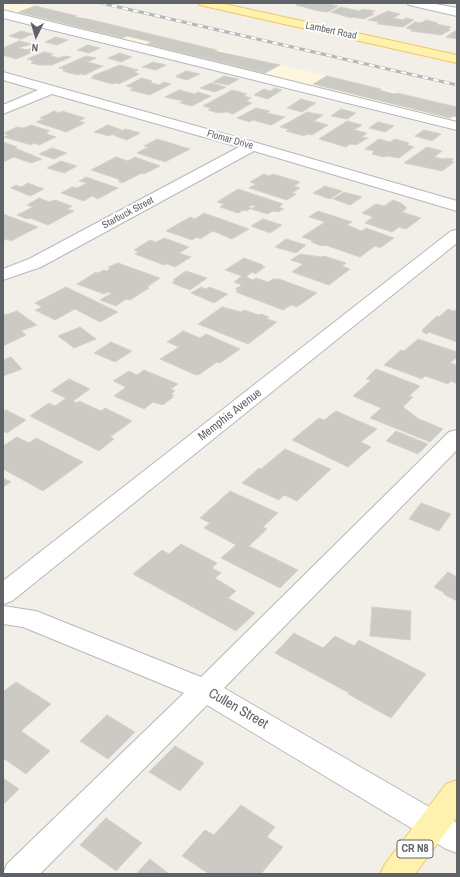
<!DOCTYPE html>
<style>
body{margin:0}
#map{position:relative;width:460px;height:877px;overflow:hidden;background:#f1efe8;font-family:"Archivo Narrow",sans-serif}
canvas{display:block}
.frame{position:absolute;inset:0;border:4px solid #5f6368;pointer-events:none}
.north{position:absolute;left:16px;top:16px;width:40px;height:40px;-webkit-text-stroke:3px #fff;paint-order:stroke;rotate:185deg;font-size:11px;font-weight:700;line-height:16px;text-align:center;color:#5f6368}
.north::after{content:'';display:block;margin:auto;width:14px;height:18px;background:#5f6368;clip-path:polygon(50% 0,100% 100%,50% 72%,0 100%)}
</style>
<div id="map">
<canvas width="460" height="877"></canvas>
<div class="frame"></div>
<div class="north">N</div>
</div>
<script>
const ctx = document.querySelector('canvas').getContext('2d');
ctx.lineJoin = 'round';
function paint(path, color) { ctx.fillStyle = color; ctx.fill(path, 'evenodd'); }
const toPath = rows => new Path2D(rows.map(r => 'M' + r).join(''));
function strokePath(path, color, width, dash) { ctx.strokeStyle = color; ctx.lineWidth = width; ctx.lineCap = dash ? 'butt' : 'round'; ctx.setLineDash(dash || []); ctx.stroke(path); }
function write(font, color, halo, rows, align = 'center') {
  ctx.font = font + ' "Archivo Narrow",sans-serif'; ctx.lineWidth = 4; ctx.setLineDash([]); ctx.textBaseline = 'middle'; ctx.strokeStyle = halo; ctx.fillStyle = color; for (const [text, x, y, turn = 0] of rows) {
    ctx.save(); ctx.translate(x, y); ctx.rotate((+turn || 0) * Math.PI / 180); ctx.textAlign = isNaN(turn) ? turn : align; if (halo) ctx.strokeText(text, 0, 0); ctx.fillText(text, 0, 0); ctx.restore();
  }
}
paint(toPath([
 [3,3,23,3,457,107,457,130,3,17]
]), '#fef7e0');
const building = toPath([
 [300,3,325,3,338,6,328,12,319,11,296,5,300,3],
 [35,6,77,16,75,17,88,19,217,50,215,51,280,65,265,73,147,44,152,42,127,36,123,38,19,12,35,6],
 [341,7,359,11,363,9,375,11,371,13,374,14,364,19,353,17,351,18,331,12,341,7],
 [388,11,400,14,393,18,403,20,406,18,414,20,403,27,377,24,379,22,368,20,388,11],
 [426,20,438,23,436,24,451,27,448,29,450,30,441,35,411,31,413,30,406,28,415,22,421,23,426,20],
 [21,31,33,34,21,39,9,36,21,31],
 [455,31,457,31,457,39,446,37,455,31],
 [56,37,68,40,57,45,45,42,56,37],
 [19,41,32,44,18,48,27,50,32,48,38,50,16,59,3,55,3,48,19,41],
 [88,45,100,48,89,53,77,50,88,45],
 [44,52,53,54,50,56,59,58,64,56,71,57,52,65,39,65,31,63,34,61,27,59,44,52],
 [120,53,132,57,121,62,108,58,120,53],
 [86,56,96,58,87,62,103,66,85,75,81,74,77,75,63,71,66,70,59,68,86,56],
 [153,62,166,65,156,70,142,67,153,62],
 [120,65,138,70,134,72,139,74,119,84,116,83,112,84,91,78,94,77,92,76,120,65],
 [186,71,200,74,187,80,176,77,178,76,176,76,186,71],
 [224,76,239,79,228,85,213,82,224,76],
 [327,76,381,89,379,90,394,94,397,93,457,107,457,117,453,116,450,118,313,84,327,76],
 [142,78,152,81,149,82,159,85,164,82,171,84,150,95,130,90,134,88,126,86,142,78],
 [211,83,226,87,215,92,200,88,211,83],
 [275,88,282,90,268,99,254,95,264,89,270,91,275,88],
 [179,90,195,94,198,92,211,96,192,106,180,103,183,101,165,97,179,90],
 [232,90,247,94,244,96,251,98,246,101,252,103,233,114,227,112,218,113,208,110,211,108,203,106,232,90],
 [301,99,316,103,302,112,287,108,301,99],
 [256,108,270,111,267,113,285,117,271,125,252,120,250,122,237,118,256,108],
 [341,109,356,113,347,119,331,116,341,109],
 [54,111,59,113,62,111,85,118,79,121,85,123,66,132,36,122,44,119,40,118,54,111],
 [307,112,323,115,314,121,328,125,312,135,307,134,304,136,286,131,289,129,280,127,307,112],
 [347,121,362,125,354,130,367,133,362,137,368,138,356,145,350,144,346,147,319,139,347,121],
 [378,122,394,126,385,132,369,128,378,122],
 [31,125,50,131,45,133,56,137,39,145,34,143,31,145,4,137,8,135,4,133,17,127,23,128,31,125],
 [108,125,122,130,109,136,94,132,108,125],
 [126,129,140,133,127,140,113,135,126,129],
 [424,130,441,134,432,141,415,136,424,130],
 [157,139,190,149,165,162,137,153,148,147,144,146,157,139],
 [379,139,390,142,395,139,409,143,407,145,414,147,399,158,387,156,383,157,372,154,374,151,365,149,379,139],
 [3,142,17,147,15,148,42,159,31,163,14,157,3,162,3,142],
 [427,147,442,151,434,157,444,159,447,158,453,159,451,161,454,162,442,171,404,163,427,147],
 [52,148,67,153,54,159,39,154,52,148],
 [116,157,128,161,135,157,160,166,144,174,142,173,122,183,118,181,121,180,91,170,116,157],
 [61,161,77,166,64,173,47,168,61,161],
 [264,174,269,176,273,174,300,182,294,186,300,188,292,193,296,194,287,200,249,188,256,184,250,182,264,174],
 [86,177,118,188,98,199,92,196,84,201,61,193,72,187,77,188,87,183,79,181,86,177],
 [28,183,44,189,30,196,11,188,16,185,21,187,28,183],
 [325,186,342,191,330,199,313,193,325,186],
 [238,189,283,204,279,207,284,209,278,212,273,211,267,214,251,209,256,206,253,205,248,207,251,208,247,211,244,210,238,213,220,207,224,204,217,202,238,189],
 [344,192,362,197,350,205,333,199,344,192],
 [39,198,49,202,55,200,72,206,67,209,74,211,48,225,30,218,27,219,17,215,33,207,27,205,39,198],
 [393,200,401,203,406,207,406,209,402,212,421,218,406,229,399,227,392,232,365,223,373,217,362,213,376,204,384,206,393,200],
 [318,211,352,222,347,225,359,230,362,231,366,228,394,238,380,248,375,246,360,257,325,245,322,246,311,242,314,241,302,237,325,222,309,217,318,211],
 [204,213,249,229,232,239,213,231,200,239,197,237,192,240,166,231,190,217,195,219,204,213],
 [3,214,38,227,11,241,7,239,3,241,3,214],
 [263,219,282,225,270,233,251,226,263,219],
 [164,238,189,247,179,253,191,257,175,267,167,264,164,265,135,254,139,252,134,250,150,240,156,242,164,238],
 [286,239,306,245,296,253,275,247,286,239],
 [300,254,322,257,324,256,346,263,342,266,350,269,329,285,292,272,303,264,291,260,300,254],
 [244,258,263,265,262,266,265,267,255,274,252,272,246,277,253,280,256,278,268,282,273,279,279,279,317,293,297,307,291,305,283,310,236,292,238,290,235,289,242,285,234,282,242,276,225,270,244,258],
 [118,263,160,278,147,287,149,288,130,300,126,299,116,306,100,300,112,293,108,292,104,294,77,284,96,272,98,273,104,270,107,271,110,268,108,267,118,263],
 [186,271,207,278,190,290,172,283,175,281,173,280,186,271],
 [66,287,118,312,100,322,75,309,55,320,35,310,42,307,35,303,66,287],
 [201,287,206,289,209,287,228,294,214,303,191,293,201,287],
 [222,307,241,312,244,310,259,315,261,314,269,317,267,319,277,322,248,344,198,324,222,307],
 [448,309,454,311,457,309,457,342,429,332,427,334,422,332,424,331,422,330,437,316,439,317,448,309],
 [17,311,37,325,21,331,26,335,3,346,3,314,5,315,17,311],
 [80,327,96,339,74,348,58,336,80,327],
 [183,331,200,338,206,334,240,349,220,363,217,362,200,374,196,375,160,359,179,347,167,342,183,331],
 [418,339,457,352,457,357,450,363,457,365,457,384,451,381,448,384,425,376,422,379,384,365,401,350,404,351,418,339],
 [111,342,132,351,115,362,94,353,111,342],
 [11,357,22,369,3,376,3,360,11,357],
 [376,369,420,386,409,396,413,397,403,407,419,419,443,429,430,442,370,418,381,408,353,396,371,380,366,379,376,369],
 [144,370,178,384,171,389,175,391,171,394,174,395,172,396,173,397,163,405,153,402,144,409,114,396,126,387,113,381,129,371,137,375,144,370],
 [69,379,90,389,73,401,77,403,79,401,101,411,105,408,132,421,110,437,114,439,99,451,30,416,49,403,55,406,66,398,51,391,69,379],
 [6,410,26,420,7,433,3,431,3,412,6,410],
 [336,411,377,429,361,442,371,447,348,467,292,440,319,418,324,420,336,411],
 [396,431,428,444,418,454,386,441,396,431],
 [17,437,29,443,36,438,83,462,43,491,3,469,3,446,17,437],
 [285,449,331,469,297,501,284,495,279,500,242,483,259,468,261,469,285,449],
 [3,478,11,482,3,487,3,478],
 [230,491,278,513,263,527,267,529,249,546,298,570,280,588,221,558,236,545,204,528,210,523,200,518,230,491],
 [421,503,451,514,439,531,409,519,421,503],
 [181,544,217,563,212,568,221,573,215,578,236,591,228,598,255,613,236,631,133,574,162,550,169,554,181,544],
 [448,572,457,577,457,601,445,595,443,592,434,587,448,572],
 [372,607,411,611,410,640,370,636,372,607],
 [294,633,323,648,335,636,354,646,359,640,426,674,391,718,348,694,349,693,275,653,294,633],
 [16,682,51,704,21,731,50,751,26,774,3,758,3,692,16,682],
 [107,715,135,732,108,759,80,741,107,715],
 [175,746,204,763,180,791,149,772,175,746],
 [3,778,19,789,3,805,3,778],
 [241,805,275,827,267,837,283,847,261,874,209,874,182,856,205,830,214,835,241,805],
 [106,818,142,843,116,871,80,845,106,818],
 [150,859,169,874,136,874,150,859]
]);
paint(building, '#cccac5');
strokePath(building, '#d6d1c6', 1);
const minor = toPath([
 [407,3,430,3,457,8,457,16,409,5,407,3],
 [3,10,457,122,457,130,3,18,3,10],
 [3,72,257,143,457,201,457,211,254,151,41,267,3,280,3,269,29,259,239,147,52,94,3,114,3,105,38,90,3,80,3,72],
 [457,230,457,243,12,601,3,604,3,581,451,231,457,230],
 [457,430,457,450,224,688,457,823,457,853,446,849,207,705,40,874,3,874,7,864,184,693,23,627,3,624,3,606,36,611,201,677,449,432,457,430]
]);
const major = toPath([
 [198,3,220,3,457,55,457,63,204,6,200,5,198,3],
 [457,780,457,817,415,874,380,874,385,864,446,784,457,780]
]);
strokePath(minor, '#b5b8bc', 2);
strokePath(major, '#f2c960', 2);
paint(minor, '#fff');
paint(major, '#fff2af');
const rail = toPath([
 [101,3,457,85]
]);
strokePath(rail, '#b6b7b8', 3);
strokePath(rail, '#fff', 2, [5.5]);
write('10px', '#5f6368', '#fff', [
 ["Lambert Road",331,31,12],
 ["Flomar Drive",230,140,16],
 ["Starbuck Street",128,213,-28]
]);
for (const [x, y, w] of [
 [415,849,36]
]) { const box = new Path2D(); box.roundRect(x - w / 2, y - 9, w, 18, 3); ctx.fillStyle = '#fff'; ctx.fill(box); strokePath(box, '#5f6368', 1); }
write('bold 11px', '#5f6368', null, [
 ["CR N8",415,849]
]);
write('12px', '#5f6368', '#fff', [
 ["Memphis Avenue",230,415,-38]
]);
write('14px', '#5f6368', '#fff', [
 ["Cullen Street",238,709,30]
]);
</script>
